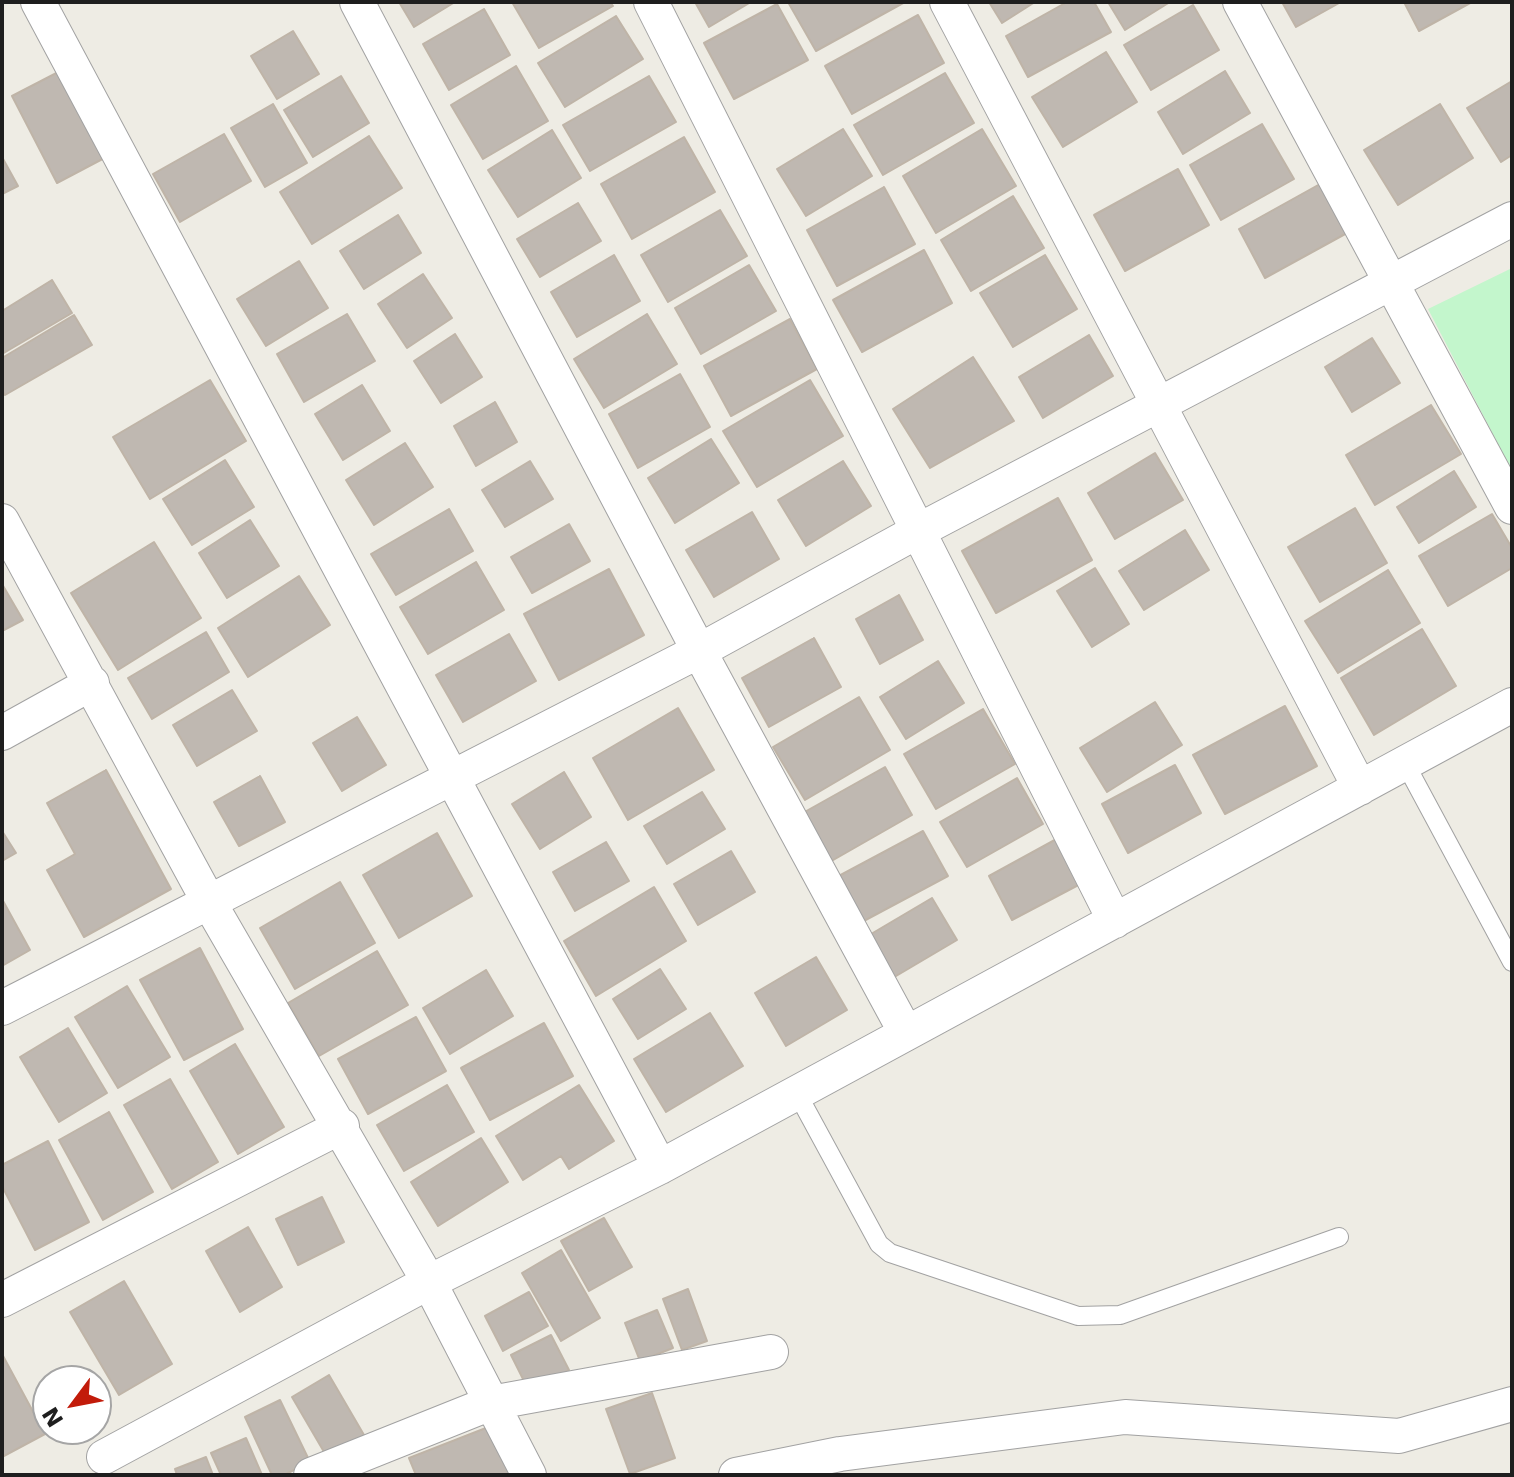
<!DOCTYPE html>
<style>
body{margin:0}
#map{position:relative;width:1514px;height:1477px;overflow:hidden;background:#eeece4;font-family:"DejaVu Sans",sans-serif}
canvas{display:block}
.frame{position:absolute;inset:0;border:4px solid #1e1e1e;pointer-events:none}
.north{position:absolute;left:32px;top:1365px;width:80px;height:80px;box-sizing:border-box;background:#fff;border:2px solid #a5a5a5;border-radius:50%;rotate:238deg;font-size:22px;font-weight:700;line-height:32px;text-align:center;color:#1e1e1e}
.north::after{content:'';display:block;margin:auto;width:28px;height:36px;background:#c21b0a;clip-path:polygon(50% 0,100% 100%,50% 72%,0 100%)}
</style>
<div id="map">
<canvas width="1514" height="1477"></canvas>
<div class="frame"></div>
<div class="north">N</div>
</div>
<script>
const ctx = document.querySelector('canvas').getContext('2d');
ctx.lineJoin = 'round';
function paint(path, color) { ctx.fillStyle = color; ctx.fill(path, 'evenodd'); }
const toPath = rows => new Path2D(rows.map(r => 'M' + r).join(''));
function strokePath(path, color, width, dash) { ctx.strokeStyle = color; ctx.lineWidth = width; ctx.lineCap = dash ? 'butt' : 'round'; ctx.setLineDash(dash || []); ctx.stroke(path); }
paint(toPath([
 [1512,268,1512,471,1428,309]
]), '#c3f6cc');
const building = toPath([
 [399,2,455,2,414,27,399,2],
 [512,2,610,2,613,6,539,48,512,2],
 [695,2,751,2,709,27,695,2],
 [788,2,905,2,816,51,788,2],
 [989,2,1035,2,1002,23,989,2],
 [1067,2,1094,2,1111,32,1028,77,1006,36,1067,2],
 [1108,2,1170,2,1125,30,1108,2],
 [1282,2,1341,2,1296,27,1282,2],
 [1404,2,1472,2,1419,31,1404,2],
 [777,4,808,60,734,99,704,43,777,4],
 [1193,5,1219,50,1151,90,1124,45,1193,5],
 [484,9,510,55,449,90,423,44,484,9],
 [918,15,944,63,852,114,825,66,918,15],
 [616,16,643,59,565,107,538,63,616,16],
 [293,31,319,74,277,99,251,56,293,31],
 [1106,52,1137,102,1063,147,1032,97,1106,52],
 [516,66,548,121,483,159,451,105,516,66],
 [68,67,112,154,57,183,12,96,68,67],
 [1225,71,1250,113,1183,154,1158,112,1225,71],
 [945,73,974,123,883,175,854,125,945,73],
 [341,76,369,123,313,157,284,110,341,76],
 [649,76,676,122,590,171,563,125,649,76],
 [1512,81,1512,155,1501,162,1467,108,1512,81],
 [273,104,307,163,265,187,231,128,273,104],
 [1440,104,1473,158,1398,205,1364,150,1440,104],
 [1262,124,1294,179,1221,220,1190,165,1262,124],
 [843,129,872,176,806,216,777,169,843,129],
 [982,129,1016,186,936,233,903,176,982,129],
 [552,130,581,178,518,217,488,170,552,130],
 [224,134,251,181,180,222,153,174,224,134],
 [369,136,402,188,312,244,280,192,369,136],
 [684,137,715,192,632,239,601,184,684,137],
 [2,157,18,186,2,194,2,157],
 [1178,169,1209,225,1125,271,1094,215,1178,169],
 [1320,184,1347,233,1265,278,1239,229,1320,184],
 [884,187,915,244,837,286,807,230,884,187],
 [1013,196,1044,248,971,291,941,240,1013,196],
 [578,203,601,241,540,277,517,239,578,203],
 [720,210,747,256,668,302,641,255,720,210],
 [398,215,421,253,364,289,340,251,398,215],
 [924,250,952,303,862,352,833,300,924,250],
 [614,255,640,301,577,337,551,292,614,255],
 [1045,255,1077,309,1013,347,980,293,1045,255],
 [299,261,328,308,266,346,237,299,299,261],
 [749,265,776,311,701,354,675,308,749,265],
 [423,274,452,318,407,348,378,304,423,274],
 [52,280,72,313,2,354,2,311,52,280],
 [347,314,375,361,304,402,277,354,347,314],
 [647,314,677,364,604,408,574,359,647,314],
 [74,315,92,345,5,395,2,390,2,358,74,315],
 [790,319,817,369,731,416,704,366,790,319],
 [455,334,482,377,441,403,414,361,455,334],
 [1089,335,1113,376,1043,418,1019,377,1089,335],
 [1372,338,1400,383,1352,412,1325,367,1372,338],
 [973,357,1014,421,930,468,893,409,973,357],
 [680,374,710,427,638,468,609,414,680,374],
 [210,380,246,441,150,499,113,437,210,380],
 [810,380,843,436,757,487,723,431,810,380],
 [362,385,390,431,343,460,315,414,362,385],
 [495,402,517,442,476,466,454,426,495,402],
 [1431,405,1461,454,1375,505,1346,455,1431,405],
 [711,439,739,483,675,523,648,478,711,439],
 [405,443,433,487,374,525,346,480,405,443],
 [1155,453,1183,500,1115,539,1088,493,1155,453],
 [225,460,254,507,192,545,163,499,225,460],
 [530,461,553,499,505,527,482,490,530,461],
 [843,461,871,506,806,546,778,500,843,461],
 [1454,471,1476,507,1419,543,1397,507,1454,471],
 [1058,498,1092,560,996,613,962,551,1058,498],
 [1355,508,1387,563,1320,602,1288,547,1355,508],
 [449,509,473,551,396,595,371,554,449,509],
 [752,512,779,559,714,597,686,550,752,512],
 [1492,514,1512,548,1512,568,1448,606,1419,556,1492,514],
 [250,520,279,566,227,598,199,553,250,520],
 [569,524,590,561,532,593,511,557,569,524],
 [1185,530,1209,570,1144,610,1119,571,1185,530],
 [154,542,201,618,118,670,71,593,154,542],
 [476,562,504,610,428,654,400,607,476,562],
 [1095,568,1129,624,1092,647,1057,591,1095,568],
 [609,569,644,635,559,680,524,614,609,569],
 [1388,570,1420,623,1338,673,1305,621,1388,570],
 [299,576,330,625,248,677,218,628,299,576],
 [2,584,23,620,2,631,2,584],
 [899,595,923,640,880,664,856,619,899,595],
 [1422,629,1456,686,1374,735,1341,678,1422,629],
 [206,632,229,672,152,719,128,678,206,632],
 [509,634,536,681,463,722,436,675,509,634],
 [814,638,841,687,769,727,742,678,814,638],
 [938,661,964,703,906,739,880,697,938,661],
 [232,690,257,731,197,766,173,725,232,690],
 [859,697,890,750,805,800,773,747,859,697],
 [1155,702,1182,745,1107,792,1080,748,1155,702],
 [1285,706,1317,766,1225,814,1193,755,1285,706],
 [678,708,714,770,628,820,593,758,678,708],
 [983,709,1015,764,936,809,904,754,983,709],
 [357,717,386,765,342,791,313,743,357,717],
 [1175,765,1201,813,1128,853,1102,804,1175,765],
 [885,767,912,815,828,863,801,814,885,767],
 [106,770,171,889,84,937,47,870,75,854,47,803,106,770],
 [564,772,591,817,540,849,512,804,564,772],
 [260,776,285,822,239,846,214,802,260,776],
 [1017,778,1043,824,967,867,940,822,1017,778],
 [702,792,725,829,667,864,644,826,702,792],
 [2,831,16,853,2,861,2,831],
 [923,831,948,876,860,923,835,878,923,831],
 [437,833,472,896,399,938,363,875,437,833],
 [1062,836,1086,881,1012,920,989,876,1062,836],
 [606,842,629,881,575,911,553,872,606,842],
 [731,851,755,892,698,925,674,884,731,851],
 [340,882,375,943,295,989,260,928,340,882],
 [654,887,686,941,596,996,564,941,654,887],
 [932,898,957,940,891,979,866,937,932,898],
 [2,899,30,950,2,966,2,899],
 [200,948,243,1029,184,1060,140,980,200,948],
 [377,951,408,1005,319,1056,288,1003,377,951],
 [816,957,847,1010,786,1046,755,993,816,957],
 [660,969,686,1009,638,1039,613,999,660,969],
 [486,970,513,1016,450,1054,423,1008,486,970],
 [127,986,170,1057,118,1088,75,1017,127,986],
 [710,1013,743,1066,666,1112,634,1059,710,1013],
 [416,1017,446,1071,368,1114,338,1059,416,1017],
 [544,1023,573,1076,490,1120,461,1068,544,1023],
 [68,1028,107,1093,59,1122,20,1057,68,1028],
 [235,1044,284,1127,238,1154,190,1071,235,1044],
 [170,1079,218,1162,172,1189,124,1105,170,1079],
 [447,1085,474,1132,404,1171,377,1125,447,1085],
 [579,1085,614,1141,569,1169,561,1156,523,1180,496,1136,579,1085],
 [109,1112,153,1192,103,1220,59,1140,109,1112],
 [481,1138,508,1182,438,1226,411,1182,481,1138],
 [48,1141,89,1222,35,1250,2,1186,2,1165,48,1141],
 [322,1197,344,1242,298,1265,276,1219,322,1197],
 [604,1218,632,1267,589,1291,561,1241,604,1218],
 [248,1227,282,1287,240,1312,206,1251,248,1227],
 [561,1250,600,1318,561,1341,522,1273,561,1250],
 [124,1281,172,1364,119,1395,70,1312,124,1281],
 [688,1289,707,1341,682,1350,663,1299,688,1289],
 [529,1292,548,1326,503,1351,485,1316,529,1292],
 [657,1310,673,1348,640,1361,625,1323,657,1310],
 [551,1335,569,1370,529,1391,511,1355,551,1335],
 [2,1354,45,1434,2,1457,2,1354],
 [329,1375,364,1435,327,1457,292,1397,329,1375],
 [652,1393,675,1458,630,1474,606,1409,652,1393],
 [280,1400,310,1462,284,1475,272,1475,245,1417,280,1400],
 [491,1426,510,1475,416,1475,409,1458,491,1426],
 [246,1438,262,1475,221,1475,211,1453,246,1438],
 [206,1457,213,1475,177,1475,175,1469,206,1457]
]);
paint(building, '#bfb8b1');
strokePath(building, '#bfb4a7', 2);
const lane = toPath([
 [1405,763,1512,962],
 [797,1093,879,1244,890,1253,1078,1316,1120,1315,1339,1237]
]);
const street = toPath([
 [38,2,660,1167],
 [357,2,699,651,906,1033],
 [651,2,1115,921],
 [947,2,1360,788],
 [1240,2,1512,507],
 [2,521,210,904,429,1282,529,1475],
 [2,733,92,683],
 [2,1008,699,651,918,531,1512,219],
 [2,1300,342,1126],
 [104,1457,429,1282,660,1167,1512,705],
 [311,1475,491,1403,771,1352],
 [736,1475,840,1454,1125,1417,1399,1436,1512,1404]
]);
strokePath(lane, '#a2a2a2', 20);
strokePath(street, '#a2a2a2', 36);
strokePath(lane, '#fff', 18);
strokePath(street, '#fff', 34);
</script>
